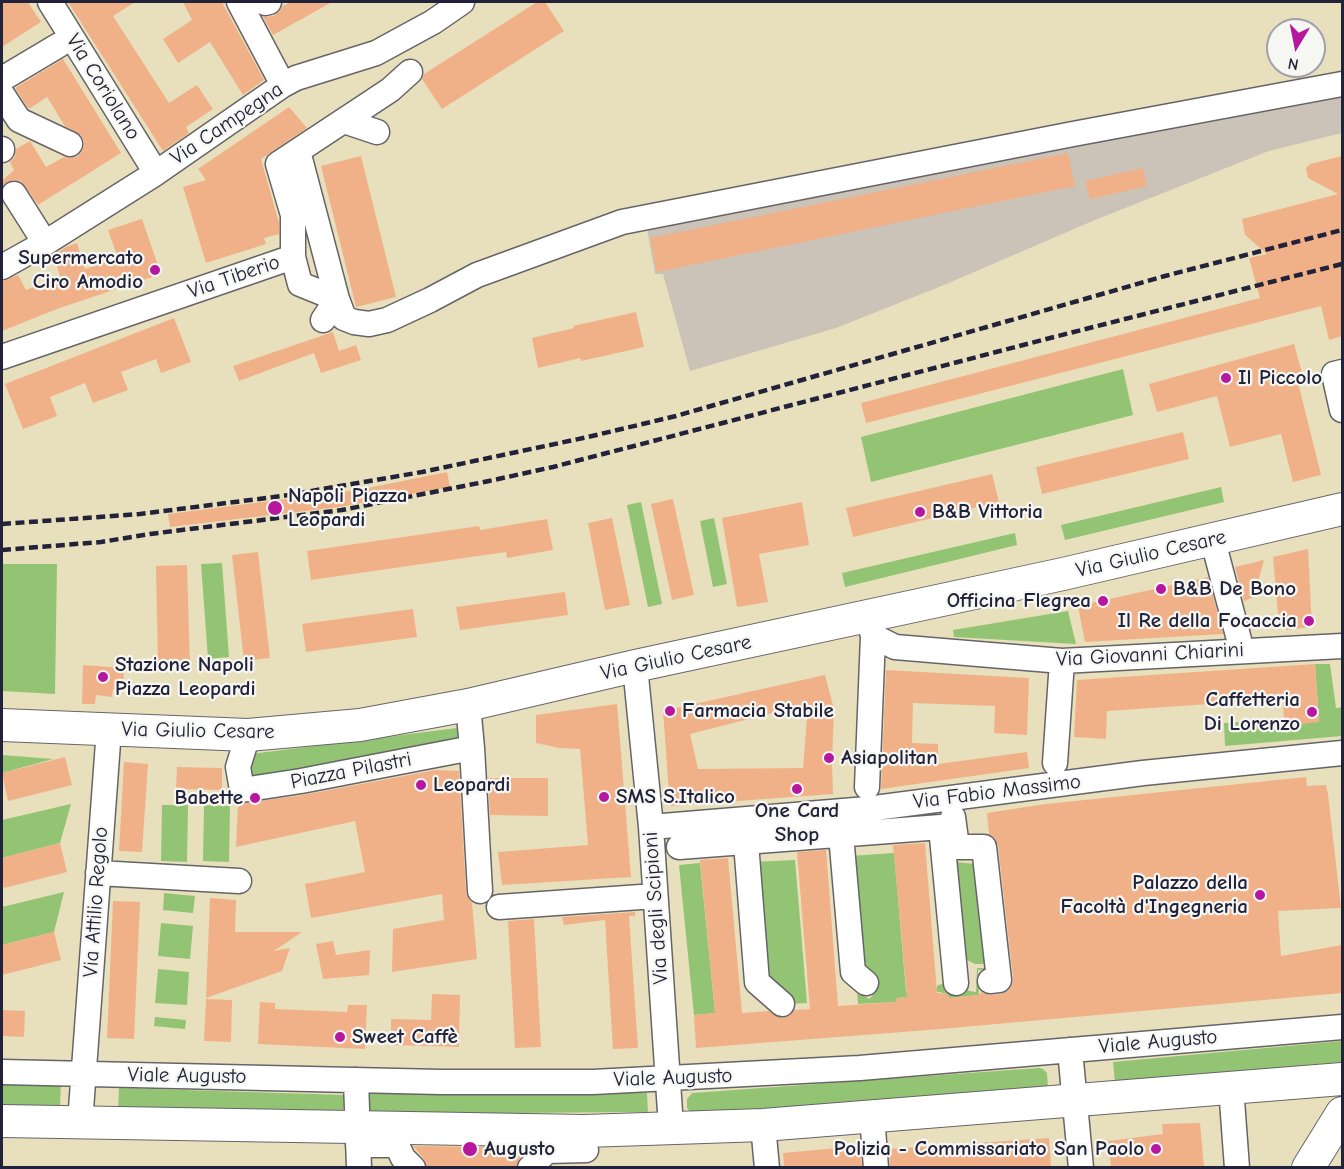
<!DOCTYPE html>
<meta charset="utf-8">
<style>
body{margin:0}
#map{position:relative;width:1344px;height:1169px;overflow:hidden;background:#e8e0bc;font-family:"Comic Neue",sans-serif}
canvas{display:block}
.frame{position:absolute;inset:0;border:3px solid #22223b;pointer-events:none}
.north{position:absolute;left:1266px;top:18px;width:60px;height:60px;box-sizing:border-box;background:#f6f6f2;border:2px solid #a1a1a9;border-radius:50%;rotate:190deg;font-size:16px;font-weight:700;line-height:24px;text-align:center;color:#22223b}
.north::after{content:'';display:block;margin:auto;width:21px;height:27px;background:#b5179e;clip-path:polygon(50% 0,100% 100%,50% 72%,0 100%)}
</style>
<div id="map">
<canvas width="1344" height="1169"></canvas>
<div class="frame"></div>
<div class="north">N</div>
</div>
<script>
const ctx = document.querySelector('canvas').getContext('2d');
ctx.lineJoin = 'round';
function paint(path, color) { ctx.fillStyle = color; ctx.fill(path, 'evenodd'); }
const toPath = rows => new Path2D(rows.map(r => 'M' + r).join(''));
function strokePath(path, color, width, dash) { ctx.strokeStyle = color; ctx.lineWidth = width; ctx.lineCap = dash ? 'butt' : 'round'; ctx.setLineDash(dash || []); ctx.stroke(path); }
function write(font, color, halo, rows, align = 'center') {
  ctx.font = font + ' "Comic Neue",sans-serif'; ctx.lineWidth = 4.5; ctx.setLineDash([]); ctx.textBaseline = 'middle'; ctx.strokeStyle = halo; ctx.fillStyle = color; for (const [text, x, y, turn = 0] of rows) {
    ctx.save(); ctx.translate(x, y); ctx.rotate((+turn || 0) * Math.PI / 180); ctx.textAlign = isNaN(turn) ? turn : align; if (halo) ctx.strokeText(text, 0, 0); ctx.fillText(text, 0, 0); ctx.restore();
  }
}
paint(toPath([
 [1342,87,1342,133,1269,151,1095,220,944,285,836,328,690,371,663,274,655,274,646,223]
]), '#cbc3b8');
paint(toPath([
 [1123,369,1133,415,871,482,861,437],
 [1221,487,1224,502,1065,540,1061,525],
 [641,502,662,604,648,607,627,505],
 [714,518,727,584,713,587,700,521],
 [1015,533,1017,545,845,587,842,573],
 [222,563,229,657,208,659,201,564],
 [2,564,57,564,55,694,2,691],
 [1068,611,1076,644,954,637,953,630],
 [1315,664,1330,664,1336,708,1342,707,1342,736,1225,746,1224,723,1284,719,1319,722],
 [457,728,458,739,295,776,245,776,251,754],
 [2,755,53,759,2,773],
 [71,804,60,843,2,858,2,820],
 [162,805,188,805,187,862,161,861],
 [204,805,230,806,229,862,203,861],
 [894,853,906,991,910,997,897,998,896,1002,858,1004,857,991,869,999,872,996,873,991,860,968,850,856],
 [795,860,807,1003,787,1004,784,988,772,989,765,984,751,862],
 [948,861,975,864,990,969,978,970,979,995,949,998,947,994,935,991,938,985,948,983,953,996,955,995,953,992,967,988,969,991,976,992,977,968,988,968,988,964,975,964,967,960,956,961],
 [700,863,715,1013,694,1015,679,865],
 [64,892,54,932,2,945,2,907],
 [164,893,195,896,193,913,163,910],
 [161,923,193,926,190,959,158,956],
 [158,969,189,972,187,1005,155,1003],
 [155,1017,186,1020,185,1029,154,1026],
 [1342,1041,1342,1062,1115,1082,1113,1062],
 [1039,1068,1043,1069,1047,1073,1048,1088,724,1114,691,1113,687,1108,687,1099,692,1093],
 [2,1079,61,1082,60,1107,2,1106],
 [119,1088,344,1095,343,1117,118,1110],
 [370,1092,647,1093,648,1112,372,1114,363,1111,363,1095]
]), '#93c474');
paint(toPath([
 [2,2,28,2,41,22,2,47],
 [68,2,135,2,113,16,169,103,197,85,213,109,186,127,189,133,163,151],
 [183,2,222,2,264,80,243,95,210,42,178,63,163,39,192,20],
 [291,2,332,2,273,35,263,17,273,16,279,12,283,6],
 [537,2,545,2,564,31,442,109,422,79,424,74],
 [63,59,121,153,38,205,21,181,13,180,2,186,2,181,14,170,10,162,15,157,16,149,30,141,46,167,64,157,71,158,78,156,83,150,84,142,81,135,65,126,47,97,29,109,15,88],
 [289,107,307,128,261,159,279,223,279,234,264,238,266,244,206,263,183,187,206,180,198,169],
 [1068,153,1075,186,657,272,650,238],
 [361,156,396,297,356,307,321,166],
 [1342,156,1342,336,1329,340,1321,306,866,423,861,403,1260,298,1249,258,1267,254,1245,235,1242,219,1338,194,1308,178,1306,168,1310,164],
 [1143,168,1147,186,1090,199,1085,181],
 [142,219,161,274,57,309,2,331,2,281,18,275,26,290,60,276,53,255,66,247,77,243,85,269,118,258,108,230],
 [636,312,644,347,581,361,580,358,538,368,532,338,574,328,573,326],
 [174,318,191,362,161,373,156,359,121,372,128,390,93,403,85,383,50,397,57,416,23,429,5,384],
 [333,332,339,351,356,345,361,360,321,373,314,353,239,381,233,366],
 [1294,344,1302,373,1296,374,1321,475,1293,482,1281,434,1230,447,1217,396,1157,412,1149,384],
 [1183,432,1189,459,1042,494,1036,467],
 [447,472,450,487,339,507,170,527,168,514,358,490],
 [992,474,999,502,853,537,846,508],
 [673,499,694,595,672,600,651,504],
 [802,502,809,545,759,554,768,602,737,607,722,518],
 [612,518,630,605,605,610,588,523],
 [547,519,553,550,507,558,506,552,311,580,307,551,479,526,480,530],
 [1308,549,1312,627,1286,630,1286,614,1278,614,1273,557],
 [258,552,270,658,244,661,232,555],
 [1264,560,1254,597,1244,601,1235,567],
 [187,565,190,665,158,666,156,566],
 [1208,577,1223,634,1085,642,1078,606],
 [565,592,568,615,460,630,456,607],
 [413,609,417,637,306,652,302,624],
 [1315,664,1319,722,1284,726,1283,699,1107,711,1106,739,1074,737,1077,680],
 [83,665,124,668,123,690,113,689,112,697,96,695,95,704,82,704],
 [886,670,1029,678,1027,735,994,733,995,706,913,703,912,743,938,744,938,764,1027,752,1029,768,881,789],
 [825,675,834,709,832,763,833,794,670,806,663,711],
 [808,704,803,768,698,769,690,734],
 [617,704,631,877,502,885,498,852,588,845,580,749,559,748,536,743,536,715],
 [65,757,72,785,8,801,2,773],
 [124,762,148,764,142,852,119,851],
 [177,767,222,768,222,790,176,789],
 [436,770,459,771,466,892,468,898,472,903,477,959,392,972,393,929,444,920,442,894,311,918,305,884,365,872,355,821,236,847,238,804,303,795],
 [1306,777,1307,786,1326,785,1328,794,1341,908,1278,911,1281,956,1342,945,1342,993,941,1029,696,1048,694,1015,715,1013,700,860,728,858,742,1013,769,1011,780,1018,787,1017,794,1010,810,1009,797,852,826,850,838,1006,896,1002,897,998,907,997,893,845,925,843,937,993,947,994,949,998,979,995,981,992,991,995,1001,994,1008,991,1012,985,1013,978,998,845,995,839,989,834,987,813,1046,804],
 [488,778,548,778,548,816,490,815],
 [60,843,67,872,4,888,2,880,2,858],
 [210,898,236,900,235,932,302,932,274,951,290,948,282,971,206,998],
 [113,901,140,902,134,1039,107,1038],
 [635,912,635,916,629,916,638,1048,613,1049,605,920,564,925,562,917],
 [534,919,541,1047,515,1048,508,921],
 [54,932,61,960,2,975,2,945],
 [333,941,336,955,370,950,369,975,323,979,316,944],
 [432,994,460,995,459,1047,391,1045,391,1019,431,1020],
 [206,999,232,1000,231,1042,204,1041],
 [260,1002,275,1003,275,1009,347,1012,348,1005,367,1005,365,1049,258,1044],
 [2,1010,25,1011,24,1037,2,1036],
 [1200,1123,1204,1167,1111,1167,1108,1141,1163,1134,1162,1124],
 [1049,1138,1051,1167,890,1167,889,1149],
 [413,1146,489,1147,529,1149,520,1158,516,1167,427,1167,423,1158],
 [860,1146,862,1167,784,1167,783,1153]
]), '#f0b189');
const minor = toPath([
 [50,2,156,173],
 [239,2,283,85],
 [265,3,269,2],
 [2,79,59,45],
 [2,94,19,120,70,144],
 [344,121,377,132],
 [2,149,2,150],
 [14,194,45,243],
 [293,257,300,284,337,299,298,151],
 [2,267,45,243,156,173,283,85,296,78,376,53,433,22,462,2],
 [337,299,344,318,354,322,369,324,387,320,430,300,477,275,622,222,1073,134,1342,84],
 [323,320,337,299],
 [2,357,293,257,293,215,278,164,390,90,410,72],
 [1342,372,1334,374,1342,410],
 [1213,541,1242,651],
 [868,617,873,636,895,647,1062,661,1342,646],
 [635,666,651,827,671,1127],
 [248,735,238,767,242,790,301,781,472,748,468,705],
 [472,748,480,891],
 [1055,763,1062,661],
 [867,787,873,636],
 [953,817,957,847,984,847,999,980,990,981],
 [651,827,867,809,1143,773,1342,753],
 [841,835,853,972,866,983],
 [746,843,757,982,782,1004],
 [679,847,941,827,956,983],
 [98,873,239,881],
 [499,907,655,896],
 [1070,1050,1081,1168],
 [2,1072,441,1082,593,1082,860,1068,1342,1027],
 [356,1080,359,1168],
 [1231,1087,1237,1168],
 [872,1116,876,1168],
 [80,1123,109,729],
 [763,1125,767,1168],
 [358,1145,397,1145,403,1158,413,1168],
 [530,1168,547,1151,586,1150]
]);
const major = toPath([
 [2,725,248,735,360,725,468,705,635,666,1063,574,1342,509],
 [2,1121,584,1131,646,1129,763,1125,1342,1079],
 [1308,1168,1342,1113]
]);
strokePath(minor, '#676468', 27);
strokePath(major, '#676468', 34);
strokePath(minor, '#fff', 24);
strokePath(major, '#fff', 32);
strokePath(toPath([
 [2,524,140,514,282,496,422,472,588,437,676,416,1165,276,1342,230],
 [2,550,101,542,150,534,342,510,489,481,553,467,1054,337,1342,264]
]), '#22223b', 4.5, [9, 4.5]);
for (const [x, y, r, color] of [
 [155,270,6,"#b5179e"],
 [1226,378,6,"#b5179e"],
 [275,508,8,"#b5179e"],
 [920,512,6,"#b5179e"],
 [1161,589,6,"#b5179e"],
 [1103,601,6,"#b5179e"],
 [1309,621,6,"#b5179e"],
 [103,677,6,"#b5179e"],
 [670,711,6,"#b5179e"],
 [1312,712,6,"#b5179e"],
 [829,758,6,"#b5179e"],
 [421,785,6,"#b5179e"],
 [797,789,6,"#b5179e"],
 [604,797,6,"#b5179e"],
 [255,798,6,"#b5179e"],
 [1260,895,6,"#b5179e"],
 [340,1037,6,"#b5179e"],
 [470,1149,8,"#b5179e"],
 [1156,1149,6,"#b5179e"]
]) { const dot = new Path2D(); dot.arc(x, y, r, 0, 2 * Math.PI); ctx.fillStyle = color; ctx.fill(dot); strokePath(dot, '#f6f6f2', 2); }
write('21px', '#22223b', '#f6f6f2', [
 ["Via Coriolano",103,87,58],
 ["Via Campegna",227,124,-34],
 ["Via Tiberio",234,277,-19],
 ["Via Giulio Cesare",1151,554,-13],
 ["Via Giovanni Chiarini",1150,655,-3],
 ["Via Giulio Cesare",676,658,-12],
 ["Via Giulio Cesare",198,731,1],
 ["Piazza Pilastri",351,771,-11],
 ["Via Fabio Massimo",997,792,-7],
 ["Via Attilio Regolo",96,902,-86],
 ["Via degli Scipioni",656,908,-94],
 ["Viale Augusto",1158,1042,-5],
 ["Viale Augusto",187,1076,1],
 ["Viale Augusto",673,1078,-2]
]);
write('bold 21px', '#22223b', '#f6f6f2', [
 ["Supermercato",143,258,"right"],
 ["Ciro Amodio",143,282,"right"],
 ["Il Piccolo",1238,378],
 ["Napoli Piazza",288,496],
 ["Leopardi",288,520],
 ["B&B Vittoria",932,512],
 ["B&B De Bono",1173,589],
 ["Officina Flegrea",1091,601,"right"],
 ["Il Re della Focaccia",1297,621,"right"],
 ["Stazione Napoli",115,665],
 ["Piazza Leopardi",115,689],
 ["Caffetteria",1300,700,"right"],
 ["Di Lorenzo",1300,724,"right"],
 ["Farmacia Stabile",682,711],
 ["Asiapolitan",841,758],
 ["Leopardi",433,785],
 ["SMS S.Italico",616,797],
 ["Babette",243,798,"right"],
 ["One Card",797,811,"center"],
 ["Shop",797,835,"center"],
 ["Palazzo della",1248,883,"right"],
 ["Facoltà d'Ingegneria",1248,907,"right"],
 ["Sweet Caffè",352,1037],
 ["Augusto",484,1149],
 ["Polizia - Commissariato San Paolo",1144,1149,"right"]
], 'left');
</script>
